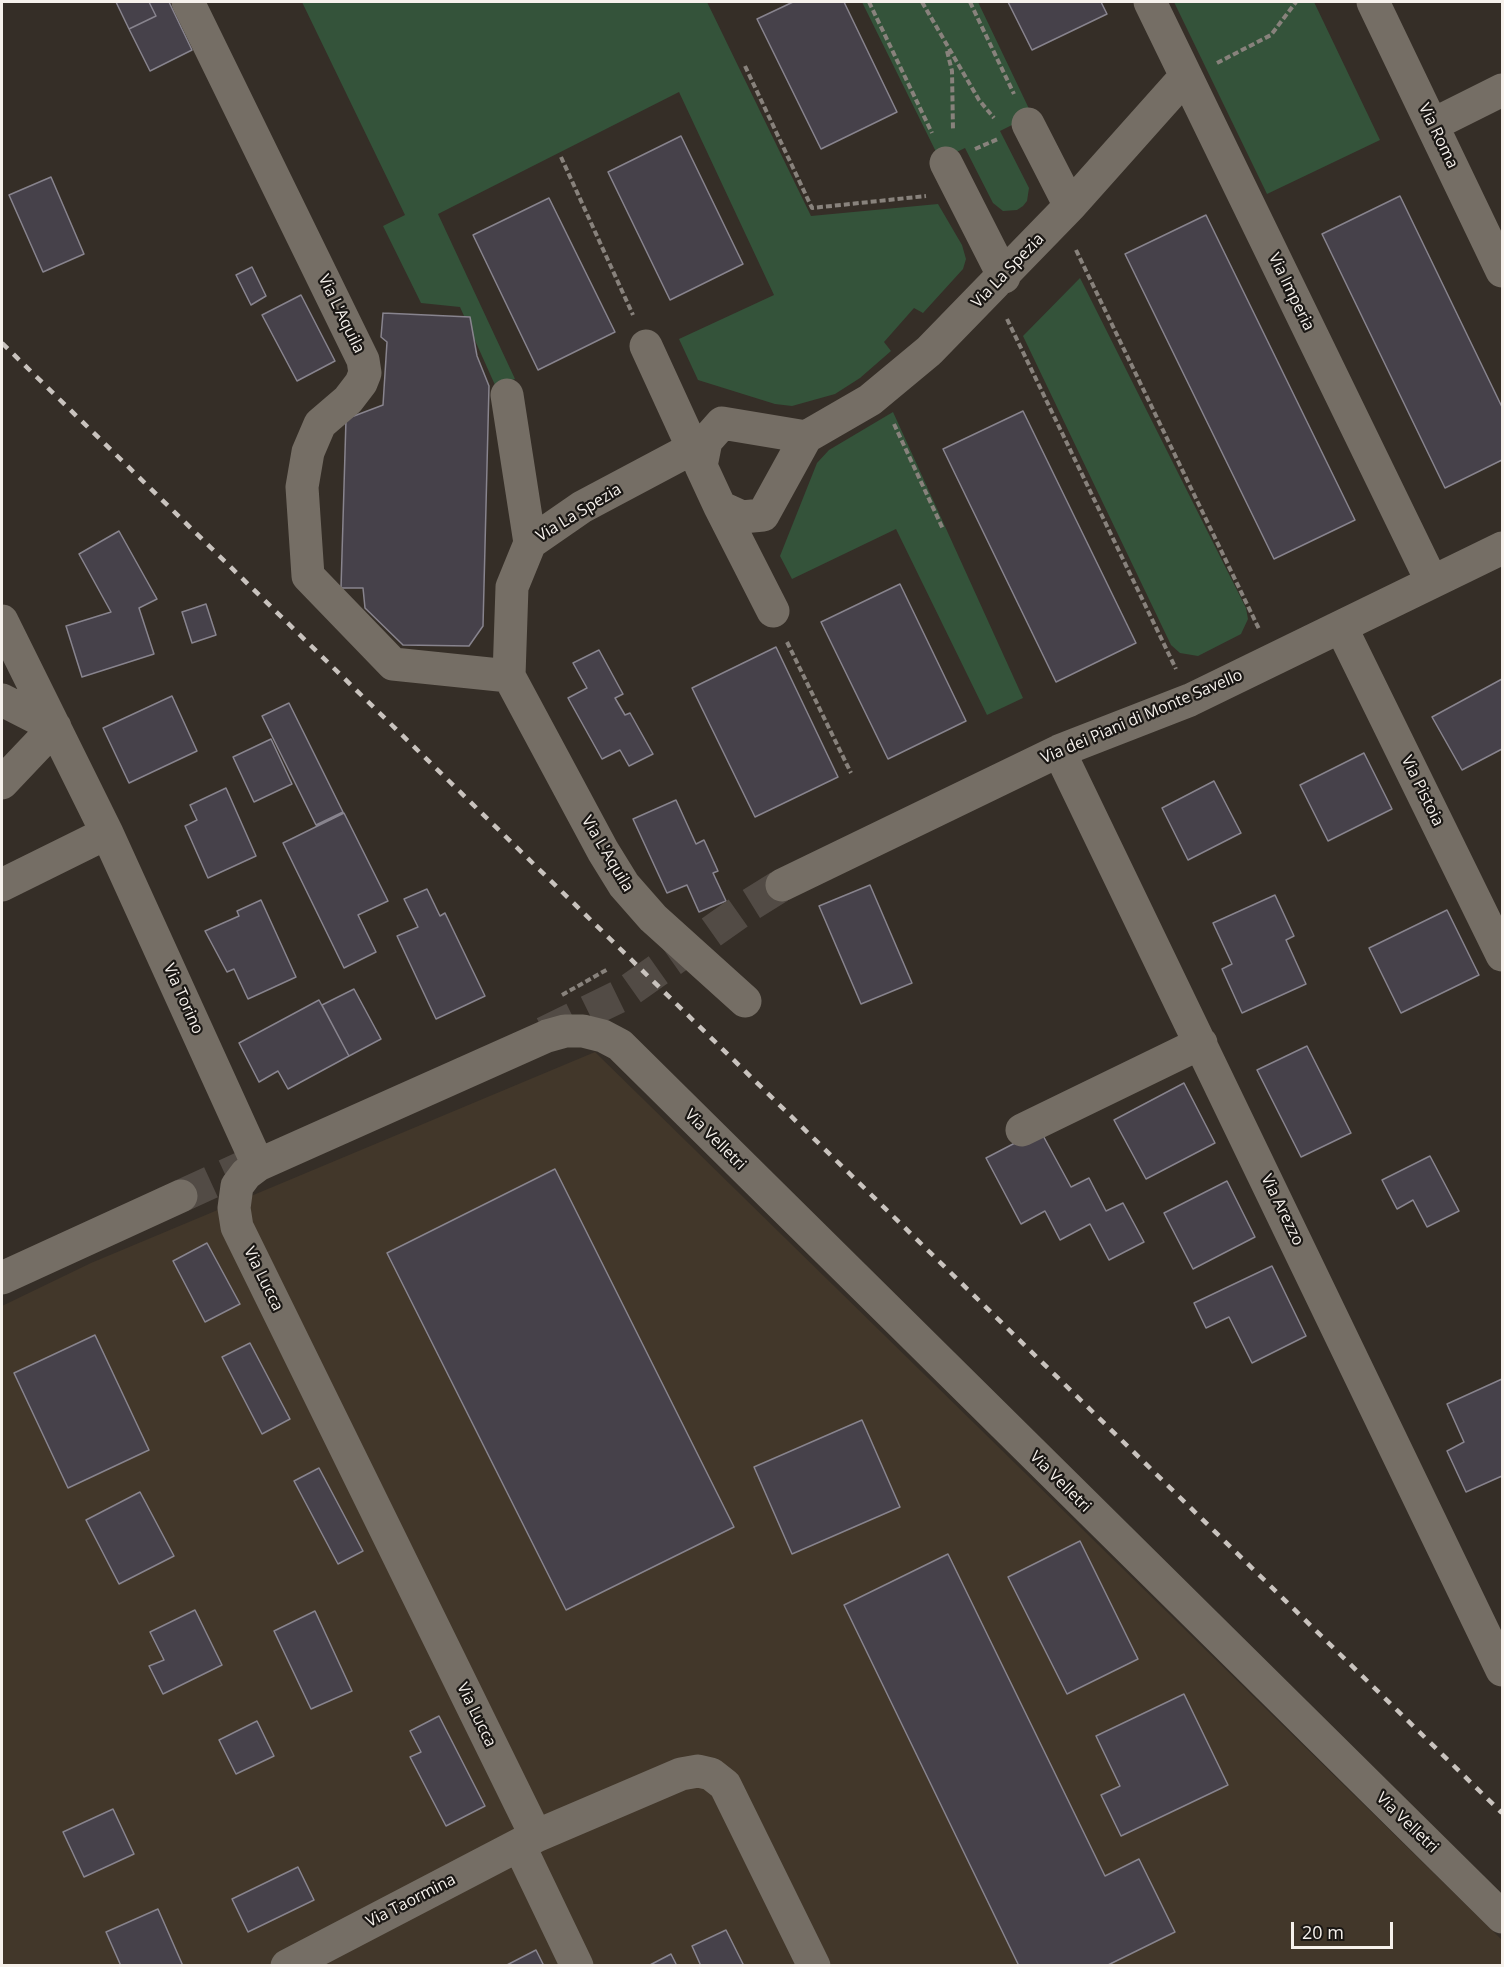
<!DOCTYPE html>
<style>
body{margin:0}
#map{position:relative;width:1504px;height:1967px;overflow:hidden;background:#352e27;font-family:"Open Sans",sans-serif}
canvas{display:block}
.frame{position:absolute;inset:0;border:3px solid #f6f1ec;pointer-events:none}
.scale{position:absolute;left:1291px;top:1922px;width:102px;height:27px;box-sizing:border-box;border:3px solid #f6f1ec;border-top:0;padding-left:8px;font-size:18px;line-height:21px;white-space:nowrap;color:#f6f1ec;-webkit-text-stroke:4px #1a1714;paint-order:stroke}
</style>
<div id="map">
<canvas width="1504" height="1967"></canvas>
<div class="frame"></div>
<div class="scale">20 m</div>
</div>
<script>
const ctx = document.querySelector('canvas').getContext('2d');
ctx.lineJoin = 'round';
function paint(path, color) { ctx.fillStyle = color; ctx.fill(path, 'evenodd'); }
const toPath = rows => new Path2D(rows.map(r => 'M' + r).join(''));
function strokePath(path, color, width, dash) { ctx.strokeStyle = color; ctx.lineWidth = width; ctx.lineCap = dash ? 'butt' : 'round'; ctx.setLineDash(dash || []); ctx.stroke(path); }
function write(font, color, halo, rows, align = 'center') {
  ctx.font = font + ' "Open Sans",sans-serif'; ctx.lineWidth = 4.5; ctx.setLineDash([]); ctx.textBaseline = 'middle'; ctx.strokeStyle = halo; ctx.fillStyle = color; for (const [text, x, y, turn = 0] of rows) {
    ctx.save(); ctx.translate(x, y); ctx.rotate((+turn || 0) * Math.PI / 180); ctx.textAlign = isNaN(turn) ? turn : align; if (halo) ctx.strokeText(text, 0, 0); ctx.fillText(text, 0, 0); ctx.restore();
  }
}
paint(toPath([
 [595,1052,1502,1940,1502,1966,2,1966,2,1306,91,1263]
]), '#42372a');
paint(toPath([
 [302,2,707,2,811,216,938,204,962,245,966,259,963,269,923,313,914,308,884,342,891,351,860,378,835,394,792,406,775,404,698,380,679,339,774,295,679,92,438,214,515,379,495,385,460,307,421,303,383,226,405,215],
 [862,2,978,2,1032,115,1000,131,1029,188,1027,201,1023,206,1017,210,1003,211,993,203,965,148,940,160],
 [1174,2,1314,2,1380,140,1267,194],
 [1080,278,1246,608,1248,619,1241,634,1198,656,1180,653,1171,645,1023,336],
 [893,412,1023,698,987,715,896,529,792,579,780,556,817,463,829,450]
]), '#34533a');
const building = toPath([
 [116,2,149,2,156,16,129,29,116,2],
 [149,2,169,2,192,50,150,71,129,29,156,16,149,2],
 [793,2,844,2,897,112,821,149,757,19,793,2],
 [1008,2,1101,2,1107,14,1032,50,1008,2],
 [681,136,743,264,670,300,608,172,681,136],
 [51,177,84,254,43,272,9,195,51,177],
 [1400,196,1502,407,1502,460,1445,488,1322,234,1400,196],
 [549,198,615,332,538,370,473,235,549,198],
 [1206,215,1355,520,1274,559,1125,254,1206,215],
 [252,267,266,296,251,305,236,275,252,267],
 [301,295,335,361,297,381,262,315,301,295],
 [383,313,470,317,477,356,489,386,483,626,469,646,403,645,365,608,363,588,341,588,346,419,383,405,387,342,381,337,383,313],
 [1023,411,1136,643,1056,682,943,449,1023,411],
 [119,531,157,599,139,608,154,654,82,677,66,626,111,612,79,554,119,531],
 [900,584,966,721,888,759,821,622,900,584],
 [206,604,216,635,192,643,182,612,206,604],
 [776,647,838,777,755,817,692,688,776,647],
 [599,650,623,694,615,698,625,715,630,713,653,754,629,766,620,750,602,759,568,698,587,688,573,663,599,650],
 [1502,679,1502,749,1462,770,1432,717,1502,679],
 [172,696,197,751,129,783,103,728,172,696],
 [289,703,343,812,316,825,262,716,289,703],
 [271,739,292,784,254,802,233,757,271,739],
 [1364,753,1392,809,1328,841,1300,785,1364,753],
 [1214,781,1241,833,1188,860,1162,808,1214,781],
 [226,788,256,856,208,878,185,826,197,820,190,805,226,788],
 [676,800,696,844,704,840,718,871,713,873,726,901,699,912,687,885,667,893,633,819,676,800],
 [344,813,388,901,358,915,376,952,344,968,283,843,344,813],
 [870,885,912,983,861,1004,819,906,870,885],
 [427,889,440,916,445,913,485,996,436,1019,397,936,418,927,404,899,427,889],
 [1275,895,1294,936,1286,940,1306,984,1242,1013,1222,969,1232,964,1213,923,1275,895],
 [261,900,296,977,248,999,234,969,227,972,205,931,239,916,237,911,261,900],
 [1447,910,1479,975,1401,1013,1369,948,1447,910],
 [354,989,381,1039,349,1056,322,1005,354,989],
 [319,1000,349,1056,288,1089,278,1071,259,1082,239,1043,319,1000],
 [1307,1046,1351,1133,1301,1157,1257,1070,1307,1046],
 [1184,1083,1215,1143,1146,1179,1114,1120,1184,1083],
 [1040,1130,1071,1187,1089,1178,1106,1211,1123,1203,1144,1242,1109,1260,1090,1224,1060,1240,1045,1211,1021,1224,986,1158,1040,1130],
 [1430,1156,1459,1211,1427,1227,1413,1200,1397,1209,1382,1180,1430,1156],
 [555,1169,734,1527,566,1610,387,1253,555,1169],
 [1227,1181,1255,1237,1193,1269,1164,1213,1227,1181],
 [207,1243,240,1304,205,1322,173,1261,207,1243],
 [1272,1266,1306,1336,1252,1363,1229,1317,1206,1328,1194,1303,1272,1266],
 [95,1335,149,1450,68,1488,14,1373,95,1335],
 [250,1343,290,1419,262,1434,222,1357,250,1343],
 [1502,1379,1502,1476,1466,1492,1447,1451,1464,1442,1447,1404,1502,1379],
 [862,1420,900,1507,792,1554,754,1467,862,1420],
 [319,1468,363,1551,338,1564,294,1481,319,1468],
 [140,1492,174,1556,119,1584,86,1520,140,1492],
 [1080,1541,1138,1659,1067,1694,1008,1577,1080,1541],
 [948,1554,1105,1876,1139,1859,1175,1932,1106,1966,1019,1966,844,1605,948,1554],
 [195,1610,222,1665,163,1694,149,1666,164,1660,150,1632,195,1610],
 [315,1611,352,1691,311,1709,274,1631,315,1611],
 [1184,1694,1228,1785,1121,1836,1101,1795,1120,1786,1096,1736,1184,1694],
 [439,1716,485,1806,446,1826,410,1757,421,1752,410,1731,439,1716],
 [257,1721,274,1756,236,1774,219,1740,257,1721],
 [113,1809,134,1854,84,1877,63,1832,113,1809],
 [298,1867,314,1900,248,1932,232,1899,298,1867],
 [158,1909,183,1966,121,1966,106,1932,158,1909],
 [726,1930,744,1966,701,1966,692,1946,726,1930],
 [536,1950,544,1966,505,1966,536,1950],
 [671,1954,677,1966,648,1966,671,1954]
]);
paint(building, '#46414a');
strokePath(building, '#88848e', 1.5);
strokePath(toPath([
 [544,1033,624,994,748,906,782,885],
 [181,1196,264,1158]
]), '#524b45', 33, [33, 16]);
strokePath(toPath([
 [869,2,932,133],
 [922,2,979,100,994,118],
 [970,2,1014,94],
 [947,51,952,71,953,130],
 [1217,63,1271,35,1296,2],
 [745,66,812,208,926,196],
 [975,149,998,139],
 [561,157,633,315],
 [1076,250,1259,629],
 [1007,319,1176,669],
 [894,424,943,529],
 [787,642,851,773],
 [562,995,608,969]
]), '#88827c', 4, [6, 3]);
strokePath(toPath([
 [188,2,363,360,365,373,361,383,348,400,320,424,308,452,302,487,308,576,393,664,509,676,603,851,624,885,653,918,745,1001],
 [1150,2,1432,582],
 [1373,2,1502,271],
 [1028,124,1070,206],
 [1432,125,1502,90],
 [946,163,1004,277],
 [646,346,701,466],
 [507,395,530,543,512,587,509,676],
 [806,437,722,423,706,441,701,466,720,507,742,517,763,515,806,437,870,400,929,351,1070,206,1186,76],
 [720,507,773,611],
 [530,543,582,507,693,448],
 [2,621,107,833,258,1165],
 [1341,627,1502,955],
 [2,700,55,727,2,783],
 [1059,751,1502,1670],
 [2,885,107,833],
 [782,885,1059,751,1190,700,1502,548],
 [1022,1130,1201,1043],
 [2,1278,181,1196],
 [519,1845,577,1966],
 [287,1966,536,1836],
 [814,1966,725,1785,711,1774,698,1771,681,1774,536,1836,237,1227,234,1208,237,1186,246,1174,258,1165,547,1036,565,1031,583,1031,603,1036,620,1045,1502,1917]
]), '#756e65', 33);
strokePath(toPath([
 [2,343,1502,1813]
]), '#c9c3be', 4.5, [8, 8]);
write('16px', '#f6f1ec', '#1a1714', [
 ["Via Roma",1438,136,64],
 ["Via La Spezia",1008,271,-46],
 ["Via Imperia",1291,292,64],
 ["Via L'Aquila",341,314,64],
 ["Via La Spezia",579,513,-31],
 ["Via dei Piani di Monte Savello",1142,717,-23],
 ["Via Pistoia",1422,791,64],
 ["Via L'Aquila",607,854,59],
 ["Via Torino",183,999,66],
 ["Via Velletri",715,1140,45],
 ["Via Arezzo",1282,1210,64],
 ["Via Lucca",263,1279,64],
 ["Via Velletri",1060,1482,45],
 ["Via Lucca",476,1715,64],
 ["Via Velletri",1407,1823,44],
 ["Via Taormina",411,1901,-27]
]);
</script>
